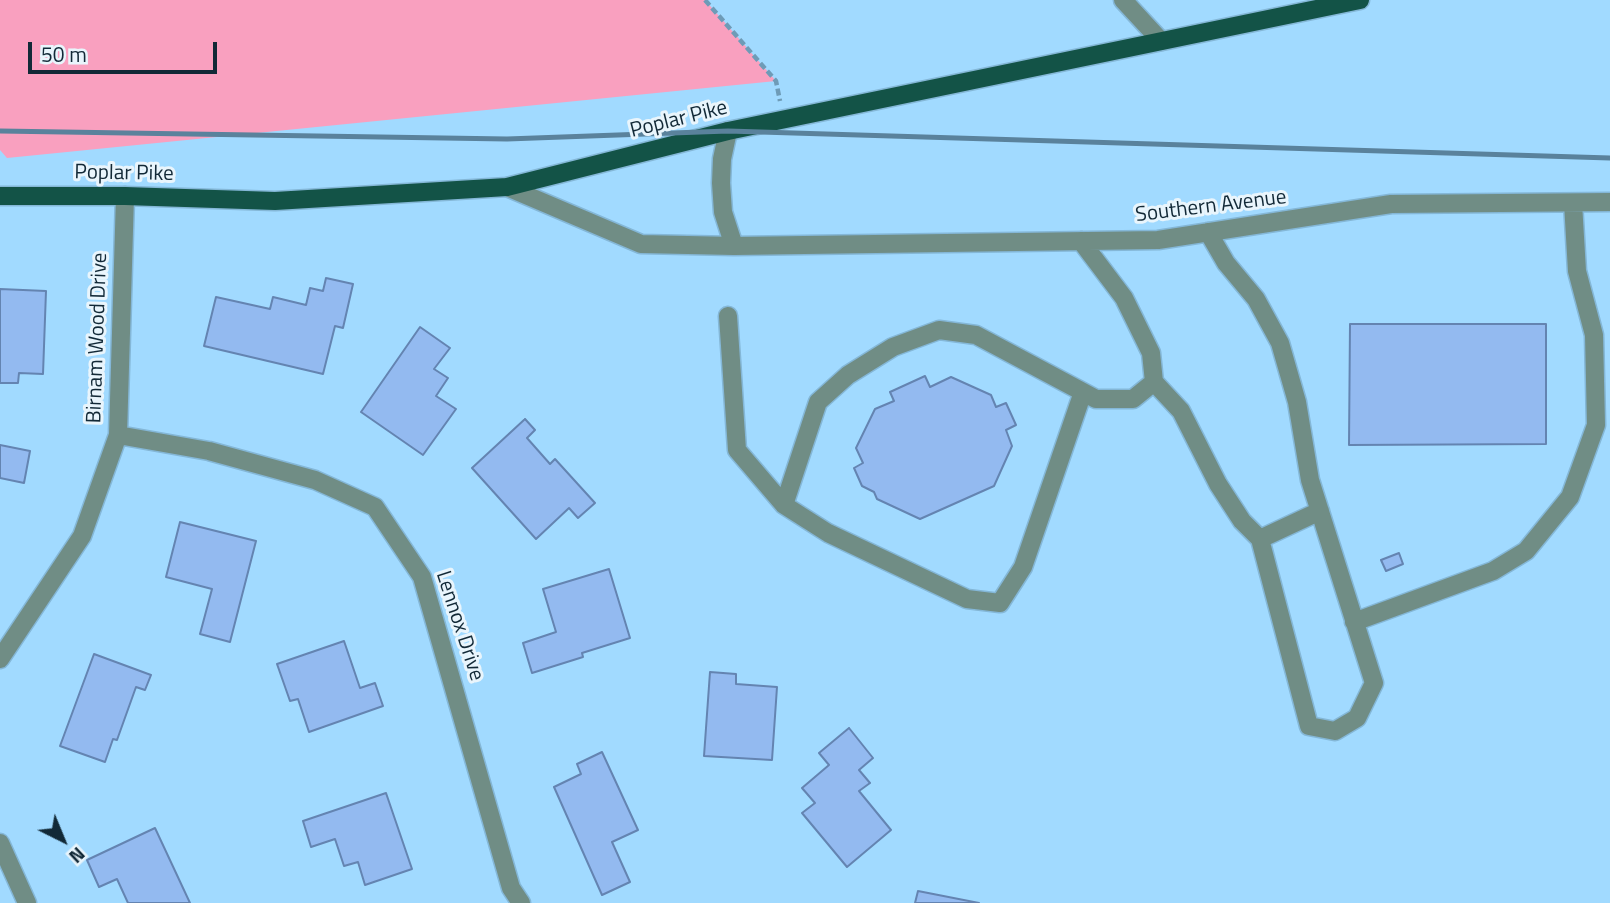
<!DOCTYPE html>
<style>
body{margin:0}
#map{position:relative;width:1610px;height:903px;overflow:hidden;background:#a1daff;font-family:"Titillium Web",sans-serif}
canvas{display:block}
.north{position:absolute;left:28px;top:805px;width:70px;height:70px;-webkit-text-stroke:5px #e9f5fc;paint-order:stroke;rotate:137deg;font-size:19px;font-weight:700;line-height:28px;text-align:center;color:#122937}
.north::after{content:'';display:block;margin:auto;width:24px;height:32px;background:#122937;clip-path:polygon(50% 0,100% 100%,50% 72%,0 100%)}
.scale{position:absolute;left:28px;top:42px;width:189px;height:32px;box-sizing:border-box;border:4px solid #122937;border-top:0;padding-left:9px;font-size:21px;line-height:24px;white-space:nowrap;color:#122937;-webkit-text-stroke:5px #e9f5fc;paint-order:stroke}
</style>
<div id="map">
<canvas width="1610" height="903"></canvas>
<div class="north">N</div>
<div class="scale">50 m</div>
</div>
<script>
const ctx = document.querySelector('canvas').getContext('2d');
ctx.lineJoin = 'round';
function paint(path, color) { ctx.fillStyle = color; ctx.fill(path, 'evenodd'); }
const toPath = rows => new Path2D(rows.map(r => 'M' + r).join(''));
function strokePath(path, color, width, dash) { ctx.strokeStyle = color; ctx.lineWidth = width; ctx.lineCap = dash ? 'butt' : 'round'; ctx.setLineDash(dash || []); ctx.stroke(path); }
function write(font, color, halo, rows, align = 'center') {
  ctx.font = font + ' "Titillium Web",sans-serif'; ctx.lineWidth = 6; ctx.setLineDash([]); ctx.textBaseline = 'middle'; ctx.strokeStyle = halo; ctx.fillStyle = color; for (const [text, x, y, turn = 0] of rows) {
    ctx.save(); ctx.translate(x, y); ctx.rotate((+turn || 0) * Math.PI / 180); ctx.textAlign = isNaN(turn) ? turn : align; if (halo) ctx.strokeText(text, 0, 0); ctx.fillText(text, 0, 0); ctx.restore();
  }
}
paint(toPath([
 [0,0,705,0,776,81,7,158,0,150]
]), '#f9a0bf');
const building = toPath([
 [326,278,353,284,343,328,335,326,323,374,204,346,216,297,270,309,273,297,306,305,310,288,323,291,326,278],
 [0,289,46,291,43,374,19,373,18,383,0,383,0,289],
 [1350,324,1546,324,1546,444,1349,445,1350,324],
 [420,327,450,348,434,369,448,378,436,396,456,409,423,455,361,412,420,327],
 [925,376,930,387,951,377,991,395,996,407,1006,403,1016,425,1006,430,1012,446,994,486,920,519,877,499,874,492,862,486,854,468,863,463,856,448,875,409,894,401,890,392,925,376],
 [525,419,535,430,527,438,550,464,555,459,595,503,578,518,569,508,536,539,472,468,525,419],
 [0,445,30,451,24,483,0,478,0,445],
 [180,522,256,541,230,642,200,634,212,589,166,577,180,522],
 [1399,553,1403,564,1386,571,1381,560,1399,553],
 [609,569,630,638,582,653,583,657,532,673,523,643,556,632,543,589,609,569],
 [344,641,360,688,375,683,383,706,309,732,298,699,290,701,277,664,344,641],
 [94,654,151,675,145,690,136,687,117,740,113,739,105,762,60,746,94,654],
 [710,672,736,674,736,684,777,687,772,760,704,756,710,672],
 [849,728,873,758,859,770,870,783,859,791,891,830,847,867,802,813,815,803,802,788,829,765,819,753,849,728],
 [602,752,638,830,612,842,630,882,602,895,554,787,581,774,577,764,602,752],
 [386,793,412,869,365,885,358,862,344,866,335,839,311,847,303,821,386,793],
 [155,828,190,903,128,903,117,879,99,887,87,860,155,828],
 [918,891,979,903,915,903,918,891]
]);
paint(building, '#93baf0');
strokePath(building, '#6484b1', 2);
const minor = toPath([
 [1123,0,1161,41],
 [728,131,722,159,721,183,723,212,734,246],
 [507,187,641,244,734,246,1158,240,1391,204,1610,202],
 [1081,241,1124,298,1151,353,1154,382,1133,399,1096,399,976,335,939,330,893,347,848,375,818,402,784,505,828,533,967,599,1000,603,1023,567,1083,392],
 [728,316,737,450,784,505],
 [1154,382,1181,411,1218,484,1242,521,1260,539,1309,726,1335,731,1357,718,1374,683,1310,480,1297,402,1280,343,1256,299,1226,263,1208,232],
 [118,435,209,451,315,480,375,507,422,577,511,888,521,903],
 [1260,539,1320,511],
 [1354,622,1493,571,1526,551,1570,497,1596,425,1594,335,1577,271,1573,203],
 [0,659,82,536,118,435,125,196],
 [0,843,27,903]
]);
const major = toPath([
 [0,196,125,196,275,201,507,187,728,131,1360,0]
]);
strokePath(minor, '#84b7d7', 21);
strokePath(major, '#84b7d7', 21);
strokePath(toPath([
 [705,0,776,81,780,101]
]), '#6e9bb7', 4.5, [7, 3.5]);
strokePath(minor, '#708d85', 18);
strokePath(major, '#135347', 18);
strokePath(toPath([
 [0,131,507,139,728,131,1610,158]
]), '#5a829c', 5);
write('21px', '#122937', '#e9f5fc', [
 ["Poplar Pike",679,120,-14],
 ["Poplar Pike",124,174,1],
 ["Southern Avenue",1211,207,-7],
 ["Birnam Wood Drive",98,338,-88],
 ["Lennox Drive",459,626,72]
]);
</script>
